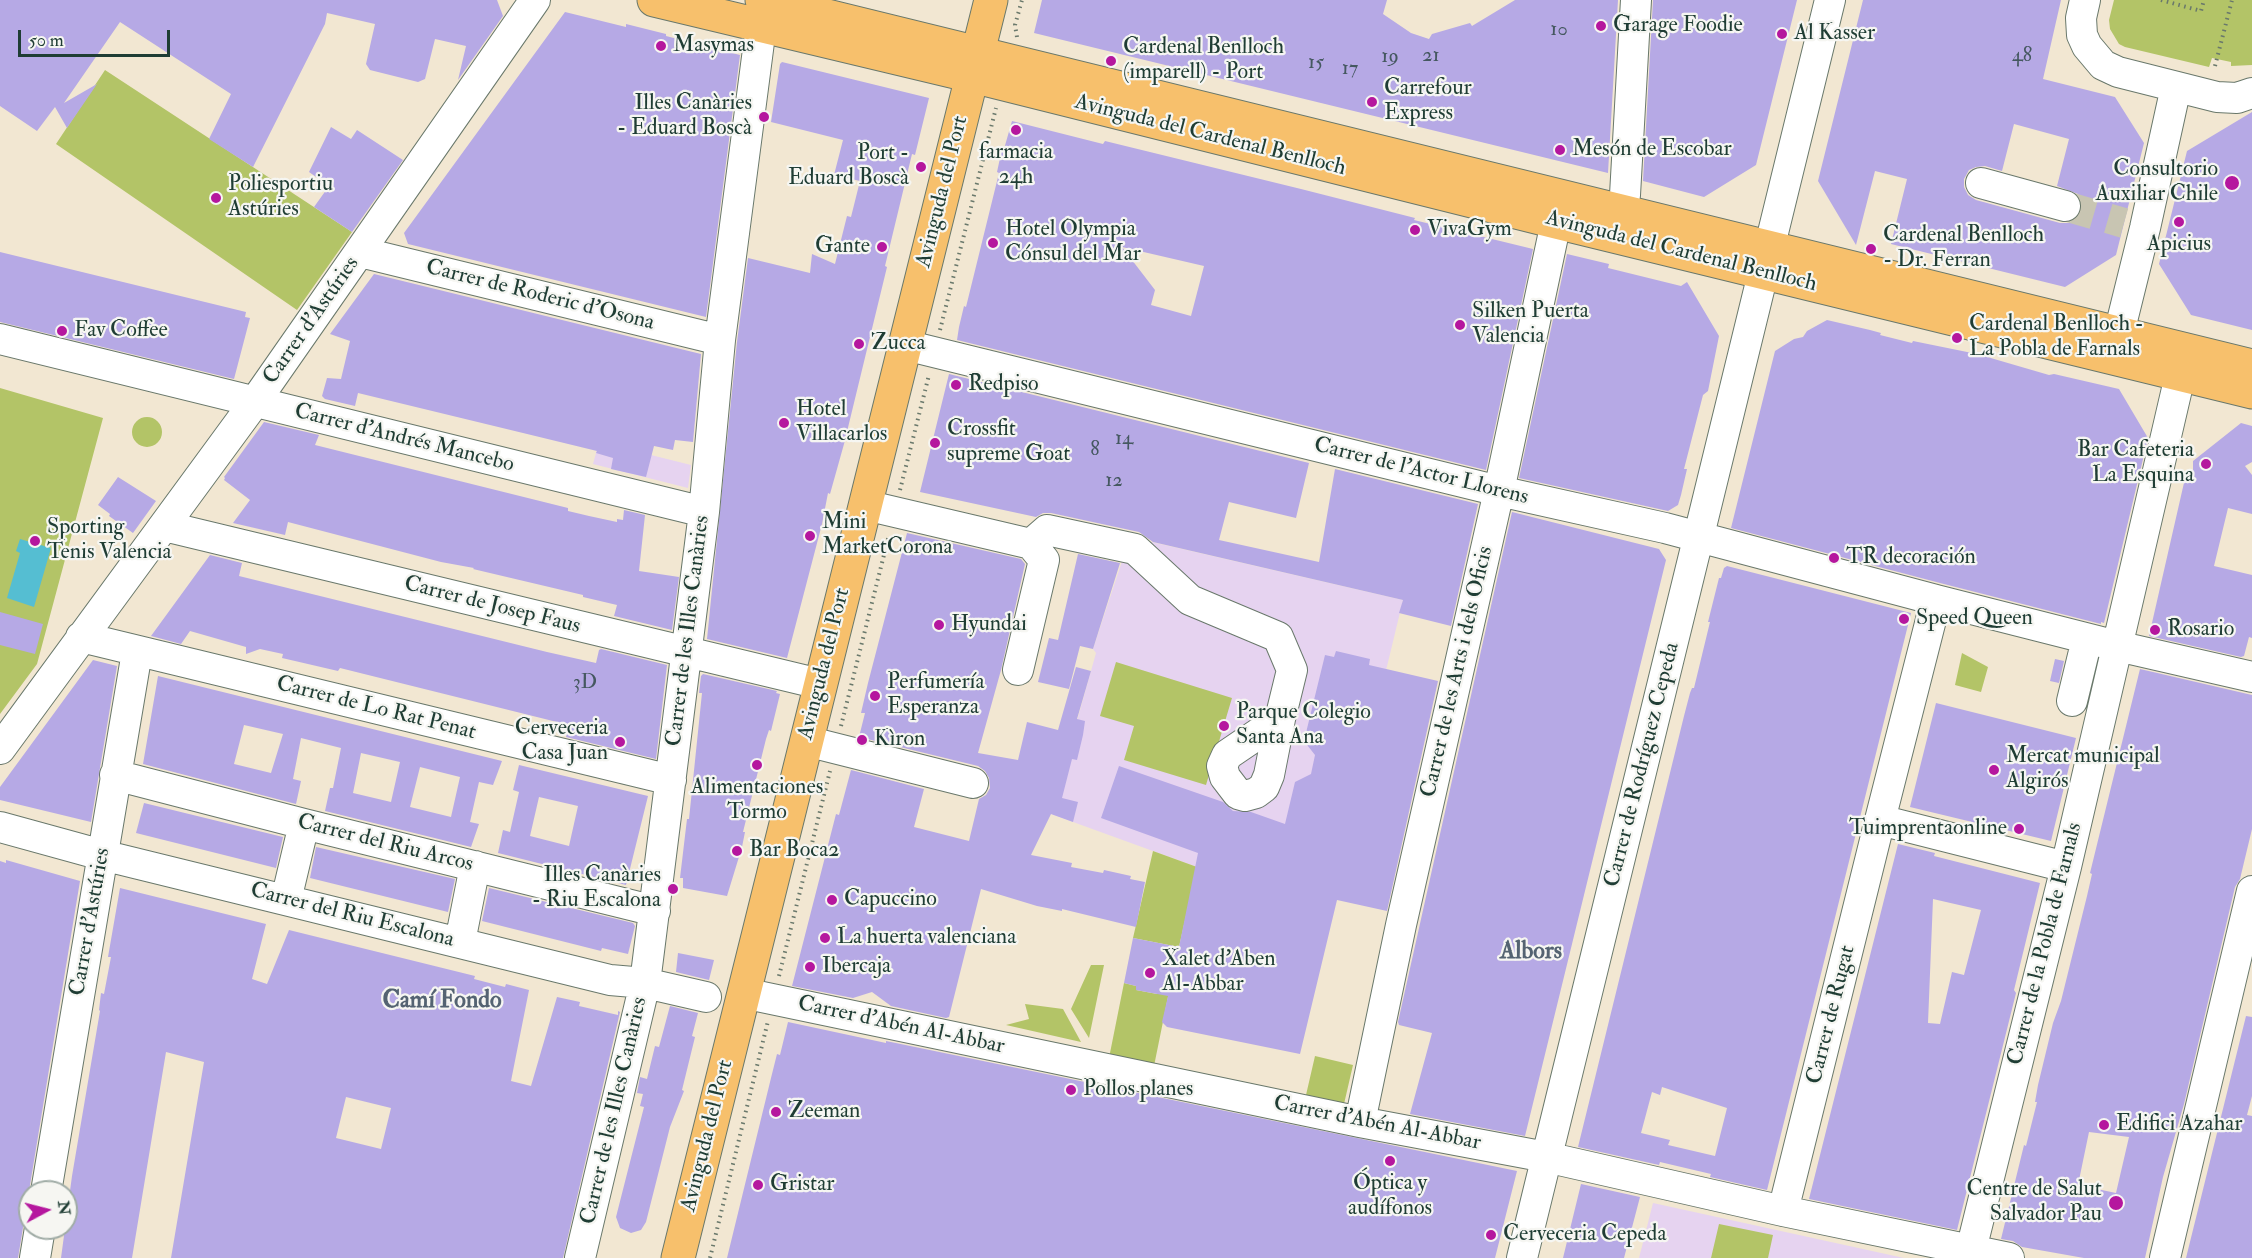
<!DOCTYPE html>
<meta charset="utf-8">
<style>
body{margin:0}
#map{position:relative;width:2252px;height:1258px;overflow:hidden;background:#f2e7d2;font-family:"IM FELL Double Pica",serif}
canvas{display:block}
.north{position:absolute;left:18px;top:1180px;width:60px;height:60px;box-sizing:border-box;background:#f6f6f2;border:2px solid #a0aca6;border-radius:50%;rotate:83deg;font-size:16px;font-weight:700;line-height:24px;text-align:center;color:#1f3d34}
.north::after{content:'';display:block;margin:auto;width:21px;height:27px;background:#b5179e;clip-path:polygon(50% 0,100% 100%,50% 72%,0 100%)}
.scale{position:absolute;left:18px;top:30px;width:152px;height:27px;box-sizing:border-box;border:3px solid #1f3d34;border-top:0;padding-left:8px;font-size:18px;line-height:21px;white-space:nowrap;color:#1f3d34;-webkit-text-stroke:4px #f6f6f2;paint-order:stroke}
</style>
<div id="map">
<canvas width="2252" height="1258"></canvas>
<div class="north">N</div>
<div class="scale">50 m</div>
</div>
<script>
const ctx = document.querySelector('canvas').getContext('2d');
ctx.lineJoin = 'round';
function paint(path, color) { ctx.fillStyle = color; ctx.fill(path, 'evenodd'); }
const toPath = rows => new Path2D(rows.map(r => 'M' + r).join(''));
function strokePath(path, color, width, dash) { ctx.strokeStyle = color; ctx.lineWidth = width; ctx.lineCap = dash ? 'butt' : 'round'; ctx.setLineDash(dash || []); ctx.stroke(path); }
function write(font, color, halo, rows, align = 'center') {
  ctx.font = font + ' "IM FELL Double Pica",serif'; ctx.lineWidth = 4.5; ctx.setLineDash([]); ctx.textBaseline = 'middle'; ctx.strokeStyle = halo; ctx.fillStyle = color; for (const [text, x, y, turn = 0] of rows) {
    ctx.save(); ctx.translate(x, y); ctx.rotate((+turn || 0) * Math.PI / 180); ctx.textAlign = isNaN(turn) ? turn : align; if (halo) ctx.strokeText(text, 0, 0); ctx.fillText(text, 0, 0); ctx.restore();
  }
}
paint(toPath([
 [599,442,691,465,688,488,593,464],
 [1130,537,1403,600,1335,882,1197,867,1051,814,1096,653,1093,649],
 [1653,1203,1904,1258,1639,1258]
]), '#e6d3f0');
paint(toPath([
 [2114,0,2252,0,2252,65,2231,66,2231,62,2212,58,2209,67,2125,47,2119,44,2110,29,2109,20],
 [105,70,352,232,297,310,56,144],
 [0,388,103,418,37,664,0,714],
 '132 432a15 15 0 1 1 30 0a15 15 0 1 1-30 0Z',
 [1962,653,1988,667,1981,692,1955,685],
 [1116,662,1232,698,1206,785,1124,760,1134,726,1100,716],
 [1153,851,1197,867,1179,947,1133,938],
 [1091,965,1104,965,1089,1038,1071,1009],
 [1124,983,1136,986,1136,990,1157,994,1169,992,1154,1066,1109,1058],
 [1025,1004,1063,1009,1081,1042,1006,1025,1029,1019],
 [1315,1056,1353,1065,1344,1104,1306,1095],
 [1719,1224,1773,1235,1768,1258,1711,1258]
]), '#b3c467');
paint(toPath([
 [20,539,51,548,34,607,7,598,20,553,16,551]
]), '#55bed2');
paint(toPath([
 [0,0,497,0,503,16,458,80,466,46,435,39,425,79,418,82,370,70,366,64,375,24,327,13,325,24,253,167,209,139,231,94,120,22,64,103,97,84,67,128,55,107,37,131,0,106],
 [1042,0,1387,0,1383,14,1411,33,1429,39,1432,34,1470,23,1472,26,1515,0,1618,0,1608,173,1034,33],
 [1653,0,1797,0,1756,165,1704,197,1643,181],
 [1863,0,2061,0,2043,79,2115,97,2144,143,2116,255,2065,287,1891,244,1907,179,1875,171,1856,245,1818,181],
 [2014,124,2069,139,2057,186,2078,194,2082,202,2082,210,2077,219,2069,223,2060,223,1976,200,1968,195,1964,187,1964,179,1969,170,1976,167,1985,166,2002,171],
 [565,12,626,27,626,24,666,34,666,36,740,55,706,317,408,244,404,233],
 [782,62,929,98,915,155,912,154,885,266,887,267,844,444,830,494,828,493,822,524,787,658,707,639,737,342,748,258,810,273,812,254,835,264,847,216,851,217,860,181,834,175,843,140,771,122,780,64],
 [2252,112,2252,330,2191,315,2159,264,2187,151],
 [1012,121,1103,144,1105,141,1301,189,1415,218,1414,220,1533,249,1486,470,957,340,959,327,964,306,966,307,999,173,997,172,1002,149,1004,149],
 [1122,247,1204,266,1191,316,1151,305,1155,290],
 [331,127,351,139,357,130,403,160,352,232,314,207,329,186,309,172],
 [0,252,246,312,245,317,250,318,234,379,0,322],
 [1567,254,1609,264,1608,268,1681,286,1687,282,1719,336,1708,391,1703,395,1684,469,1687,469,1681,495,1678,505,1668,511,1519,478],
 [374,274,701,354,693,442,675,440,673,450,654,446,646,477,611,469,613,458,596,453,597,451,523,433,358,393,355,406,325,399,322,396,327,378,341,379,350,341,330,334],
 [1827,320,1870,330,1881,333,1880,335,1912,343,1913,341,1977,354,2049,375,2054,374,2119,389,2148,438,2104,623,2101,622,2101,624,1940,583,1731,528,1775,351,1794,339,1803,337,1807,331],
 [949,374,1309,463,1296,518,1229,502,1219,540,1319,562,1335,469,1478,504,1451,626,1399,613,1403,600,1153,542,1139,532,1051,513,1043,513,1036,517,920,492],
 [264,422,319,435,315,445,568,508,568,511,589,516,617,522,617,519,623,520,624,510,645,515,639,571,679,577,672,630,614,616,617,605,583,597,583,595,473,569,474,568,441,562,288,522,285,535,233,523,250,500,224,480,225,478,224,477],
 [2241,423,2252,426,2252,462,2245,466,2252,475,2252,514,2228,508,2214,566,2252,575,2252,638,2249,637,2244,656,2241,657,2149,636,2186,474,2193,470,2193,461],
 [118,477,156,501,133,533,109,516,110,514,98,505],
 [1512,512,1659,549,1666,560,1525,1136,1410,1114,1432,1033,1399,1025,1398,1022],
 [907,533,1021,559,1025,564,1001,670,978,753,1018,760,1027,722,1058,730,1076,667,1091,671,1077,719,1085,721,1083,735,1077,760,1072,759,1062,798,1078,802,1073,822,1051,814,1031,855,1072,863,1071,867,1103,873,1104,870,1131,876,1130,879,1145,882,1136,927,1062,909,1062,911,1037,906,981,889,949,1017,946,1018,891,1006,872,992,853,998,792,986,836,814,839,815,851,770,924,789,914,827,969,841,979,799,986,795,990,788,989,778,985,771,978,766,859,737,865,713,861,713,868,683],
 [1078,554,1120,563,1093,649,1080,646,1069,689,1038,682,1049,638,1058,640],
 [210,555,242,563,239,576,547,652,596,663,599,650,601,649,667,665,656,759,566,737,569,725,340,668,338,671,295,661,282,658,283,654,260,649,246,654,246,647,190,631,181,644,151,636],
 [1727,566,1911,613,1767,1190,1710,1177,1711,1174,1660,1162,1659,1165,1578,1147,1684,716,1690,693,1692,688,1694,688,1710,622,1708,622,1719,578,1721,578,1724,568],
 [1662,1087,1727,1108,1715,1156,1668,1145,1670,1140,1641,1133,1652,1092,1660,1095],
 [0,612,43,624,35,654,0,645],
 [1336,651,1370,659,1369,665,1438,681,1387,911,1337,900,1300,1054,1167,1027,1162,1022,1168,996,1136,990,1136,986,1124,983,1133,938,1179,947,1198,853,1101,818,1119,766,1223,802,1233,811,1251,812,1285,824,1295,782,1311,774,1315,755,1304,741,1325,655,1334,657],
 [2055,659,2064,661,2059,683,2050,681],
 [93,660,117,666,91,822,0,800,0,787],
 [2140,669,2252,695,2252,829,2240,879,2235,887,2184,1104,2163,1177,2145,1258,2084,1258,2022,1247,2013,1241,2001,1239,2024,1145,2026,1146,2037,1102,2035,1102,2038,1085,2053,1023,2061,1001,2087,896,2092,874,2090,873],
 [2089,1132,2129,1137,2116,1193,2078,1185],
 [703,674,777,691,776,693,780,694,771,731,769,730,766,739,743,832,745,832,742,847,727,896,683,888,683,878,680,878,687,819,689,819,702,693,699,693,701,676],
 [158,676,502,761,493,785,479,782,470,822,479,824,471,847,325,811,330,788,333,788,341,748,301,738,293,779,301,781,296,804,143,764],
 [244,725,283,734,271,773,234,764],
 [361,753,400,762,391,802,353,793],
 [420,767,460,777,451,817,410,807],
 [1936,703,2076,738,2051,841,1910,807],
 [519,765,648,796,626,885,498,853,503,830,510,832,519,792,513,790],
 [539,797,578,806,569,846,530,836],
 [144,803,283,837,276,868,136,833],
 [1898,844,1935,853,1934,856,2040,883,2014,990,2016,993,1957,1230,1809,1199],
 [1933,899,1981,910,1964,975,1952,972,1940,1024,1928,1023],
 [316,847,455,879,448,912,310,878],
 [6,860,80,881,18,1258,0,1258,0,861,6,863],
 [120,888,266,924,252,979,267,984,289,930,475,976,474,979,505,987,506,984,529,990,511,1081,531,1086,557,997,580,1002,579,1006,618,1015,618,1011,620,1012,563,1258,171,1258,204,1062,166,1052,132,1258,61,1258,72,1176,100,1011,99,1010,101,993,104,994,111,957,108,957],
 [346,1097,391,1108,381,1149,336,1138],
 [489,888,633,923,635,926,628,954,602,948,601,951,482,921],
 [678,953,714,960,709,980,676,972],
 [670,1006,698,1013,692,1036,695,1037,682,1090,684,1091,670,1127,646,1222,641,1230,631,1233,620,1228,616,1217,644,1107,640,1106,643,1094,637,1093,640,1077,647,1079,655,1046,659,1047],
 [2246,1016,2252,1017,2252,1096,2247,1115,2252,1116,2252,1258,2186,1258],
 [788,1022,886,1043,886,1041,1517,1171,1495,1258,727,1258,771,1078,777,1054,780,1055],
 [1581,1184,1640,1197,1624,1258,1563,1258]
]), '#b6a9e5');
strokePath(toPath([
 [2065,206,2124,223]
]), '#c8c5b2', 30, [30, 15]);
const minor = toPath([
 [2085,0,2081,18,2082,35,2087,46,2103,65,2118,72,2217,97,2237,98,2252,93],
 [1981,183,2065,206],
 [1621,211,1625,195,1636,0],
 [360,252,720,340],
 [2119,333,2145,228,2176,87],
 [0,339,704,512],
 [905,345,1499,491,1665,528,1936,600],
 [865,505,1031,544,1044,560,1018,670],
 [164,526,820,684],
 [1031,544,1047,530,1135,549,1190,600,1278,637,1292,670,1280,719,1227,755,1222,766,1225,777,1238,794,1245,796,1256,793,1264,787,1269,775,1280,719],
 [81,637,671,780],
 [2072,701,2087,639],
 [806,741,973,783],
 [0,749,254,403,535,0],
 [115,775,304,824,655,911],
 [0,827,102,855,610,980,645,983,706,997],
 [2066,867,1880,820,1936,600,2117,646,2252,677],
 [286,900,304,824],
 [460,942,475,866],
 [743,993,1360,1122,1546,1157,1783,1211,2009,1258],
 [1360,1122,1401,925,1499,491,1556,222],
 [46,1192,137,652],
 [1783,1211,1880,820],
 [35,1258,40,1228],
 [580,1258,645,983,704,512,720,340,759,42,772,3],
 [1522,1258,1830,0],
 [1969,1258,2066,867,2186,350],
 [2165,1258,2252,891]
]);
const major = toPath([
 [654,0,972,76,1556,222,2252,392],
 [762,0,2252,366],
 [678,1258,991,0]
]);
strokePath(minor, '#69786b', 32);
strokePath(major, '#69786b', 35);
strokePath(toPath([
 [2161,0,2201,11,2204,0],
 [1017,37,1015,25,1022,0],
 [2215,66,2232,0],
 [940,330,996,108],
 [900,490,929,375],
 [841,726,889,535],
 [779,976,830,771],
 [710,1258,768,1021]
]), '#69786b', 4, [1.5, 4.5]);
strokePath(minor, '#fff', 30);
strokePath(major, '#f7c06c', 33);
for (const [x, y, r, color] of [
 [1601,26,6,"#b5179e"],
 [1782,34,6,"#b5179e"],
 [661,46,6,"#b5179e"],
 [1111,61,6,"#b5179e"],
 [1372,102,6,"#b5179e"],
 [764,117,6,"#b5179e"],
 [1016,130,6,"#b5179e"],
 [1560,150,6,"#b5179e"],
 [921,167,6,"#b5179e"],
 [2232,183,8,"#b5179e"],
 [216,198,6,"#b5179e"],
 [2179,222,6,"#b5179e"],
 [1415,230,6,"#b5179e"],
 [993,243,6,"#b5179e"],
 [882,247,6,"#b5179e"],
 [1871,249,6,"#b5179e"],
 [1460,325,6,"#b5179e"],
 [62,331,6,"#b5179e"],
 [1957,338,6,"#b5179e"],
 [859,344,6,"#b5179e"],
 [956,385,6,"#b5179e"],
 [784,423,6,"#b5179e"],
 [935,443,6,"#b5179e"],
 [2206,464,6,"#b5179e"],
 [810,536,6,"#b5179e"],
 [35,541,6,"#b5179e"],
 [1834,558,6,"#b5179e"],
 [1904,619,6,"#b5179e"],
 [939,625,6,"#b5179e"],
 [2155,630,6,"#b5179e"],
 [875,696,6,"#b5179e"],
 [1224,726,6,"#b5179e"],
 [862,740,6,"#b5179e"],
 [620,742,6,"#b5179e"],
 [757,765,6,"#b5179e"],
 [1994,770,6,"#b5179e"],
 [2019,829,6,"#b5179e"],
 [737,851,6,"#b5179e"],
 [673,889,6,"#b5179e"],
 [832,900,6,"#b5179e"],
 [825,938,6,"#b5179e"],
 [810,967,6,"#b5179e"],
 [1150,973,6,"#b5179e"],
 [1071,1090,6,"#b5179e"],
 [776,1112,6,"#b5179e"],
 [2104,1125,6,"#b5179e"],
 [1390,1161,6,"#b5179e"],
 [758,1185,6,"#b5179e"],
 [2116,1203,8,"#b5179e"],
 [1491,1235,6,"#b5179e"]
]) { const dot = new Path2D(); dot.arc(x, y, r, 0, 2 * Math.PI); ctx.fillStyle = color; ctx.fill(dot); strokePath(dot, '#f6f6f2', 2); }
write('20px', '#455860', null, [
 ["10",1559,31],
 ["21",1431,57],
 ["48",2022,57],
 ["19",1390,58],
 ["15",1316,64],
 ["17",1350,70],
 ["14",1124,440],
 ["8",1095,451],
 ["12",1114,482],
 ["3D",585,684]
]);
write('22px', '#1f3d34', '#f6f6f2', [
 ["Garage Foodie",1613,26],
 ["Al Kasser",1794,34],
 ["Masymas",673,46],
 ["Cardenal Benlloch",1123,48],
 ["(imparell) - Port",1123,73],
 ["Carrefour",1384,89],
 ["Express",1384,114],
 ["Illes Canàries",752,104,"right"],
 ["- Eduard Boscà",752,129,"right"],
 ["Mesón de Escobar",1572,150],
 ["farmacia",1016,153,"center"],
 ["24h",1016,178,"center"],
 ["Port -",909,154,"right"],
 ["Eduard Boscà",909,179,"right"],
 ["Consultorio",2218,170,"right"],
 ["Auxiliar Chile",2218,195,"right"],
 ["Poliesportiu",228,185],
 ["Astúries",228,210],
 ["Hotel Olympia",1005,230],
 ["Cónsul del Mar",1005,255],
 ["VivaGym",1427,230],
 ["Cardenal Benlloch",1883,236],
 ["- Dr. Ferran",1883,261],
 ["Apicius",2179,245,"center"],
 ["Gante",870,247,"right"],
 ["Silken Puerta",1472,312],
 ["Valencia",1472,337],
 ["Cardenal Benlloch -",1969,325],
 ["La Pobla de Farnals",1969,350],
 ["Fav Coffee",74,331],
 ["Zucca",871,344],
 ["Redpiso",968,385],
 ["Hotel",796,410],
 ["Villacarlos",796,435],
 ["Crossfit",947,430],
 ["supreme Goat",947,455],
 ["Bar Cafeteria",2194,451,"right"],
 ["La Esquina",2194,476,"right"],
 ["Mini",822,523],
 ["MarketCorona",822,548],
 ["Sporting",47,528],
 ["Tenis Valencia",47,553],
 ["TR decoración",1846,558],
 ["Speed Queen",1916,619],
 ["Hyundai",951,625],
 ["Rosario",2167,630],
 ["Perfumería",887,683],
 ["Esperanza",887,708],
 ["Parque Colegio",1236,713],
 ["Santa Ana",1236,738],
 ["Cerveceria",608,729,"right"],
 ["Casa Juan",608,754,"right"],
 ["Kìron",874,740],
 ["Mercat municipal",2006,757],
 ["Algirós",2006,782],
 ["Alimentaciones",757,788,"center"],
 ["Tormo",757,813,"center"],
 ["Tuimprentaonline",2007,829,"right"],
 ["Bar Boca2",749,851],
 ["Illes Canàries",661,876,"right"],
 ["- Riu Escalona",661,901,"right"],
 ["Capuccino",844,900],
 ["La huerta valenciana",837,938],
 ["Xalet d'Aben",1162,960],
 ["Al-Abbar",1162,985],
 ["Ibercaja",822,967],
 ["Pollos planes",1083,1090],
 ["Zeeman",788,1112],
 ["Edifici Azahar",2116,1125],
 ["Óptica y",1390,1184,"center"],
 ["audífonos",1390,1209,"center"],
 ["Gristar",770,1185],
 ["Centre de Salut",2102,1190,"right"],
 ["Salvador Pau",2102,1215,"right"],
 ["Cerveceria Cepeda",1503,1235]
], 'left');
write('22px', '#1f3d34', '#f6f6f2', [
 ["Avinguda del Cardenal Benlloch",1210,136,14],
 ["Avinguda del Port",943,192,-76],
 ["Avinguda del Cardenal Benlloch",1681,252,14],
 ["Carrer de Roderic d'Osona",540,296,14],
 ["Carrer d'Astúries",312,321,-55],
 ["Carrer d'Andrés Mancebo",404,439,14],
 ["Carrer de l'Actor Llorens",1421,472,14],
 ["Carrer de Josep Faus",492,606,14],
 ["Carrer de les Illes Canàries",689,631,-83],
 ["Avinguda del Port",825,664,-76],
 ["Carrer de les Arts i dels Oficis",1458,672,-77],
 ["Carrer de Lo Rat Penat",376,709,14],
 ["Carrer de Rodríguez Cepeda",1643,765,-76],
 ["Carrer del Riu Arcos",385,844,14],
 ["Carrer del Riu Escalona",352,916,14],
 ["Carrer d'Astúries",91,922,-80],
 ["Carrer de la Pobla de Farnals",2046,944,-76],
 ["Carrer de Rugat",1832,1015,-76],
 ["Carrer d'Abén Al-Abbar",901,1026,12],
 ["Carrer de les Illes Canàries",615,1111,-77],
 ["Carrer d'Abén Al-Abbar",1377,1124,11],
 ["Avinguda del Port",708,1136,-76]
]);
write('bold 24px', '#546372', '#f6f6f2', [
 ["Albors",1531,953],
 ["Camí Fondo",442,1002]
]);
</script>
